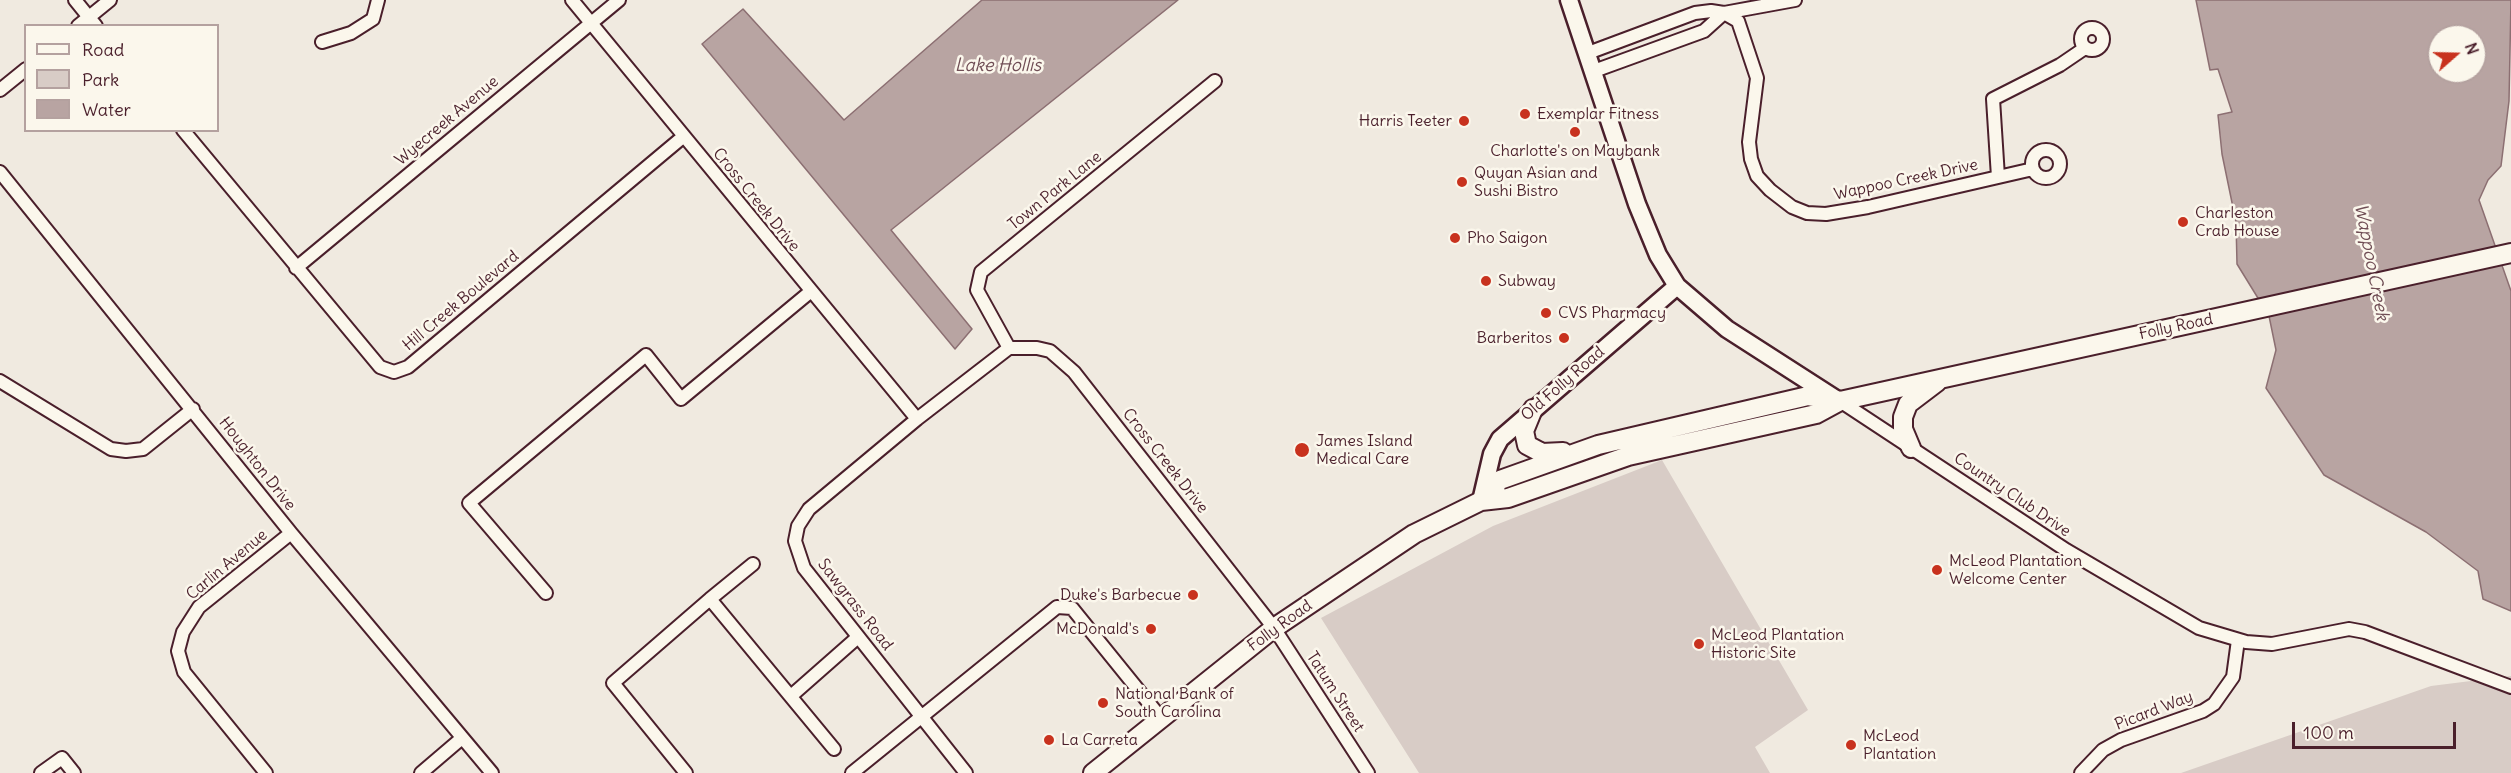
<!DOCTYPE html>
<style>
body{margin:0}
#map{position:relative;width:2511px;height:773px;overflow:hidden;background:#f0eae0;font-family:Delius,sans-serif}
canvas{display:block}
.legend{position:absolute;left:24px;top:24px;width:195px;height:108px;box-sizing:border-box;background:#fbf7ec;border:2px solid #b4a19f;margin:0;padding:8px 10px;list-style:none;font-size:18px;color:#4a1f2b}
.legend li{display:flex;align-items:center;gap:12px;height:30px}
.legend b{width:30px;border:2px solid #b4a19f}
.north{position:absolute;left:2427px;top:24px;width:60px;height:60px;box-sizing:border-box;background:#fbf7ec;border:2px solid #b4a19f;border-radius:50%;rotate:70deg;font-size:16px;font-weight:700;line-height:24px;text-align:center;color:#4a1f2b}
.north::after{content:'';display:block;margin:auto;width:21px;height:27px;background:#c8321e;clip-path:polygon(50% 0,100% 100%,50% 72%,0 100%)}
.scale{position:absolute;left:2292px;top:722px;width:164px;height:27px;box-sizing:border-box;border:3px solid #4a1f2b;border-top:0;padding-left:8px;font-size:18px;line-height:21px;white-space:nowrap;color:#4a1f2b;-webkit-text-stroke:4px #fbf7ec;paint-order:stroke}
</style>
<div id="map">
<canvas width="2511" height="773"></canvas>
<ul class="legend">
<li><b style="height:8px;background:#fbf7ec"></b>Road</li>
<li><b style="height:16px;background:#d8ccc6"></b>Park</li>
<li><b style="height:16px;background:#b8a4a2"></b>Water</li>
</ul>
<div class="north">N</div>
<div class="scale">100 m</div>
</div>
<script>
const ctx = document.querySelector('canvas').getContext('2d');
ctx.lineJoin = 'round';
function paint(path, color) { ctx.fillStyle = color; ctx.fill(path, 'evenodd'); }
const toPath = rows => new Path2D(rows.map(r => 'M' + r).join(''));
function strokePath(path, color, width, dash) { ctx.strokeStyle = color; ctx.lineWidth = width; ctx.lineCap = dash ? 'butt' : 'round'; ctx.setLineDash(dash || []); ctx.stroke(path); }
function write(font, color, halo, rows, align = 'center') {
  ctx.font = font + ' Delius,sans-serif'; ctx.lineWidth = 5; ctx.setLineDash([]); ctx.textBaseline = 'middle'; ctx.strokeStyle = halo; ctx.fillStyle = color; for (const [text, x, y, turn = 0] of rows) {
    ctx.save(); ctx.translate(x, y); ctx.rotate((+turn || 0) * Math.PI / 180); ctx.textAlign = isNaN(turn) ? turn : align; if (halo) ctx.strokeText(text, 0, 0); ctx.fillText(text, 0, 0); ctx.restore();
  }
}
paint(toPath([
 [1662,460,1808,710,1755,747,1770,773,1419,773,1321,618,1493,526],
 [2511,676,2511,773,2181,773,2431,686]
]), '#d8ccc6');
const water = toPath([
 [982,0,1178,0,891,230,972,329,955,349,702,44,743,9,844,120,982,0],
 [2196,0,2511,0,2509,101,2501,166,2488,180,2479,200,2511,291,2511,611,2483,599,2478,571,2426,532,2324,475,2266,388,2276,350,2269,316,2237,264,2236,222,2222,154,2218,115,2232,112,2218,69,2210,70,2196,0],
 [2439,36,2475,36,2475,72,2439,72,2439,36]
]);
paint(water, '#b8a4a2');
strokePath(water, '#8c6f72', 1.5);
const minor = toPath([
 [75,0,96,26],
 [572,0,917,419],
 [1724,13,1738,21,1757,78,1749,142,1751,159,1757,176,1770,190,1792,207,1807,213,1826,214,1868,207,2033,169],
 [1724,13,1795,0],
 [78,26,110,0],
 '2081 39a11 11 0 1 1 22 0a11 11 0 1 1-22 0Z',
 [322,42,351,33,373,19,378,0],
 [1588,53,1695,13,1711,11,1724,13,1704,31,1594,71],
 [0,90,26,69],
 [183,130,380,367,394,372,408,367,684,136],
 '2032 164a14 14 0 1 1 28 0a14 14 0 1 1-28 0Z',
 [0,172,291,533,492,773],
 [1998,177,1993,99,2060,65,2085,48],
 [296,268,619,0],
 [1009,348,1037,348,1050,351,1074,372,1274,628,1368,773],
 [1009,348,977,290,981,272,1215,81],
 [0,381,111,449,126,451,143,449,193,409],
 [1840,401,2066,550,2199,628,2246,642,2272,644,2349,629,2365,632,2511,687],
 [546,593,469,503,646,355,681,399,810,292],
 [710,599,753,564],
 [791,696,858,637],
 [41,773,62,758,74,773],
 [266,773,184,672,178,651,183,632,199,607,291,533],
 [421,773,462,738],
 [686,773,613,683,710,599,834,749],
 [852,773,1057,607,1072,608,1161,718],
 [966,773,804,568,795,541,798,526,809,509,917,419,1009,348],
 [2081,773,2103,750,2121,740,2203,711,2214,704,2233,677,2238,640]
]);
const secondary = toPath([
 [1569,0,1637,204,1658,255,1677,286,1727,329,1839,401],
 [1481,501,1492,454,1500,439,1677,286]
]);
const primary = toPath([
 [1533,409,1524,431,1527,445,1542,453,1563,452],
 [1911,448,1903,429,1903,417,1908,404,1937,382],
 [1481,501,1500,480,1598,445,1808,396,1840,401],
 [1093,773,1274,628,1414,534,1481,501,1508,498,1628,456,1816,414,1840,401,2511,253]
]);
strokePath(minor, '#4a1f2b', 16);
strokePath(secondary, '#4a1f2b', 21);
strokePath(primary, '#4a1f2b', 22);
strokePath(minor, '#fbf7ec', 12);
strokePath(secondary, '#fbf7ec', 16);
strokePath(primary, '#fbf7ec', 18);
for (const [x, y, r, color] of [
 [1525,114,6,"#c8321e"],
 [1464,121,6,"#c8321e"],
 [1575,132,6,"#c8321e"],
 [1462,182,6,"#c8321e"],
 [2183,222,6,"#c8321e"],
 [1455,238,6,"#c8321e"],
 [1486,281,6,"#c8321e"],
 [1546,313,6,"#c8321e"],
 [1564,338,6,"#c8321e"],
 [1302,450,8,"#c8321e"],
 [1937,570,6,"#c8321e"],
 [1193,595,6,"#c8321e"],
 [1151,629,6,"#c8321e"],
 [1699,644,6,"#c8321e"],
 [1103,703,6,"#c8321e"],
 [1049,740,6,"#c8321e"],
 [1851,745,6,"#c8321e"]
]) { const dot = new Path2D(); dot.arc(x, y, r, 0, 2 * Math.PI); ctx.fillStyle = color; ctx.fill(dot); strokePath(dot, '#fbf7ec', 2); }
write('16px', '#4a1f2b', '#fbf7ec', [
 ["Exemplar Fitness",1537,114],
 ["Harris Teeter",1452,121,"right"],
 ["Charlotte's on Maybank",1575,151,"center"],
 ["Quyan Asian and",1474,173],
 ["Sushi Bistro",1474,191],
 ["Charleston",2195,213],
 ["Crab House",2195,231],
 ["Pho Saigon",1467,238],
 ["Subway",1498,281],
 ["CVS Pharmacy",1558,313],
 ["Barberitos",1552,338,"right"],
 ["James Island",1316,441],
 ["Medical Care",1316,459],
 ["McLeod Plantation",1949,561],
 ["Welcome Center",1949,579],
 ["Duke's Barbecue",1181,595,"right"],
 ["McDonald's",1139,629,"right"],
 ["McLeod Plantation",1711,635],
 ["Historic Site",1711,653],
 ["National Bank of",1115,694],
 ["South Carolina",1115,712],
 ["McLeod",1863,736],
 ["Plantation",1863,754],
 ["La Carreta",1061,740]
], 'left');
write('16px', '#4a1f2b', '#fbf7ec', [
 ["Wyecreek Avenue",447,121,-40],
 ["Wappoo Creek Drive",1906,180,-12],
 ["Town Park Lane",1055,191,-39],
 ["Cross Creek Drive",756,200,51],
 ["Hill Creek Boulevard",461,301,-40],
 ["Folly Road",2176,327,-12],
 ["Old Folly Road",1563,384,-41],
 ["Cross Creek Drive",1165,461,52],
 ["Houghton Drive",257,464,52],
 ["Country Club Drive",2012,495,34],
 ["Carlin Avenue",227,565,-40],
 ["Sawgrass Road",855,605,52],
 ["Folly Road",1280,626,-36],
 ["Tatum Street",1335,692,57],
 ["Picard Way",2154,711,-21]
]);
write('italic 18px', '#704e55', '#fbf7ec', [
 ["Lake Hollis",998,66],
 ["Wappoo Creek",2371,262,79]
]);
</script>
